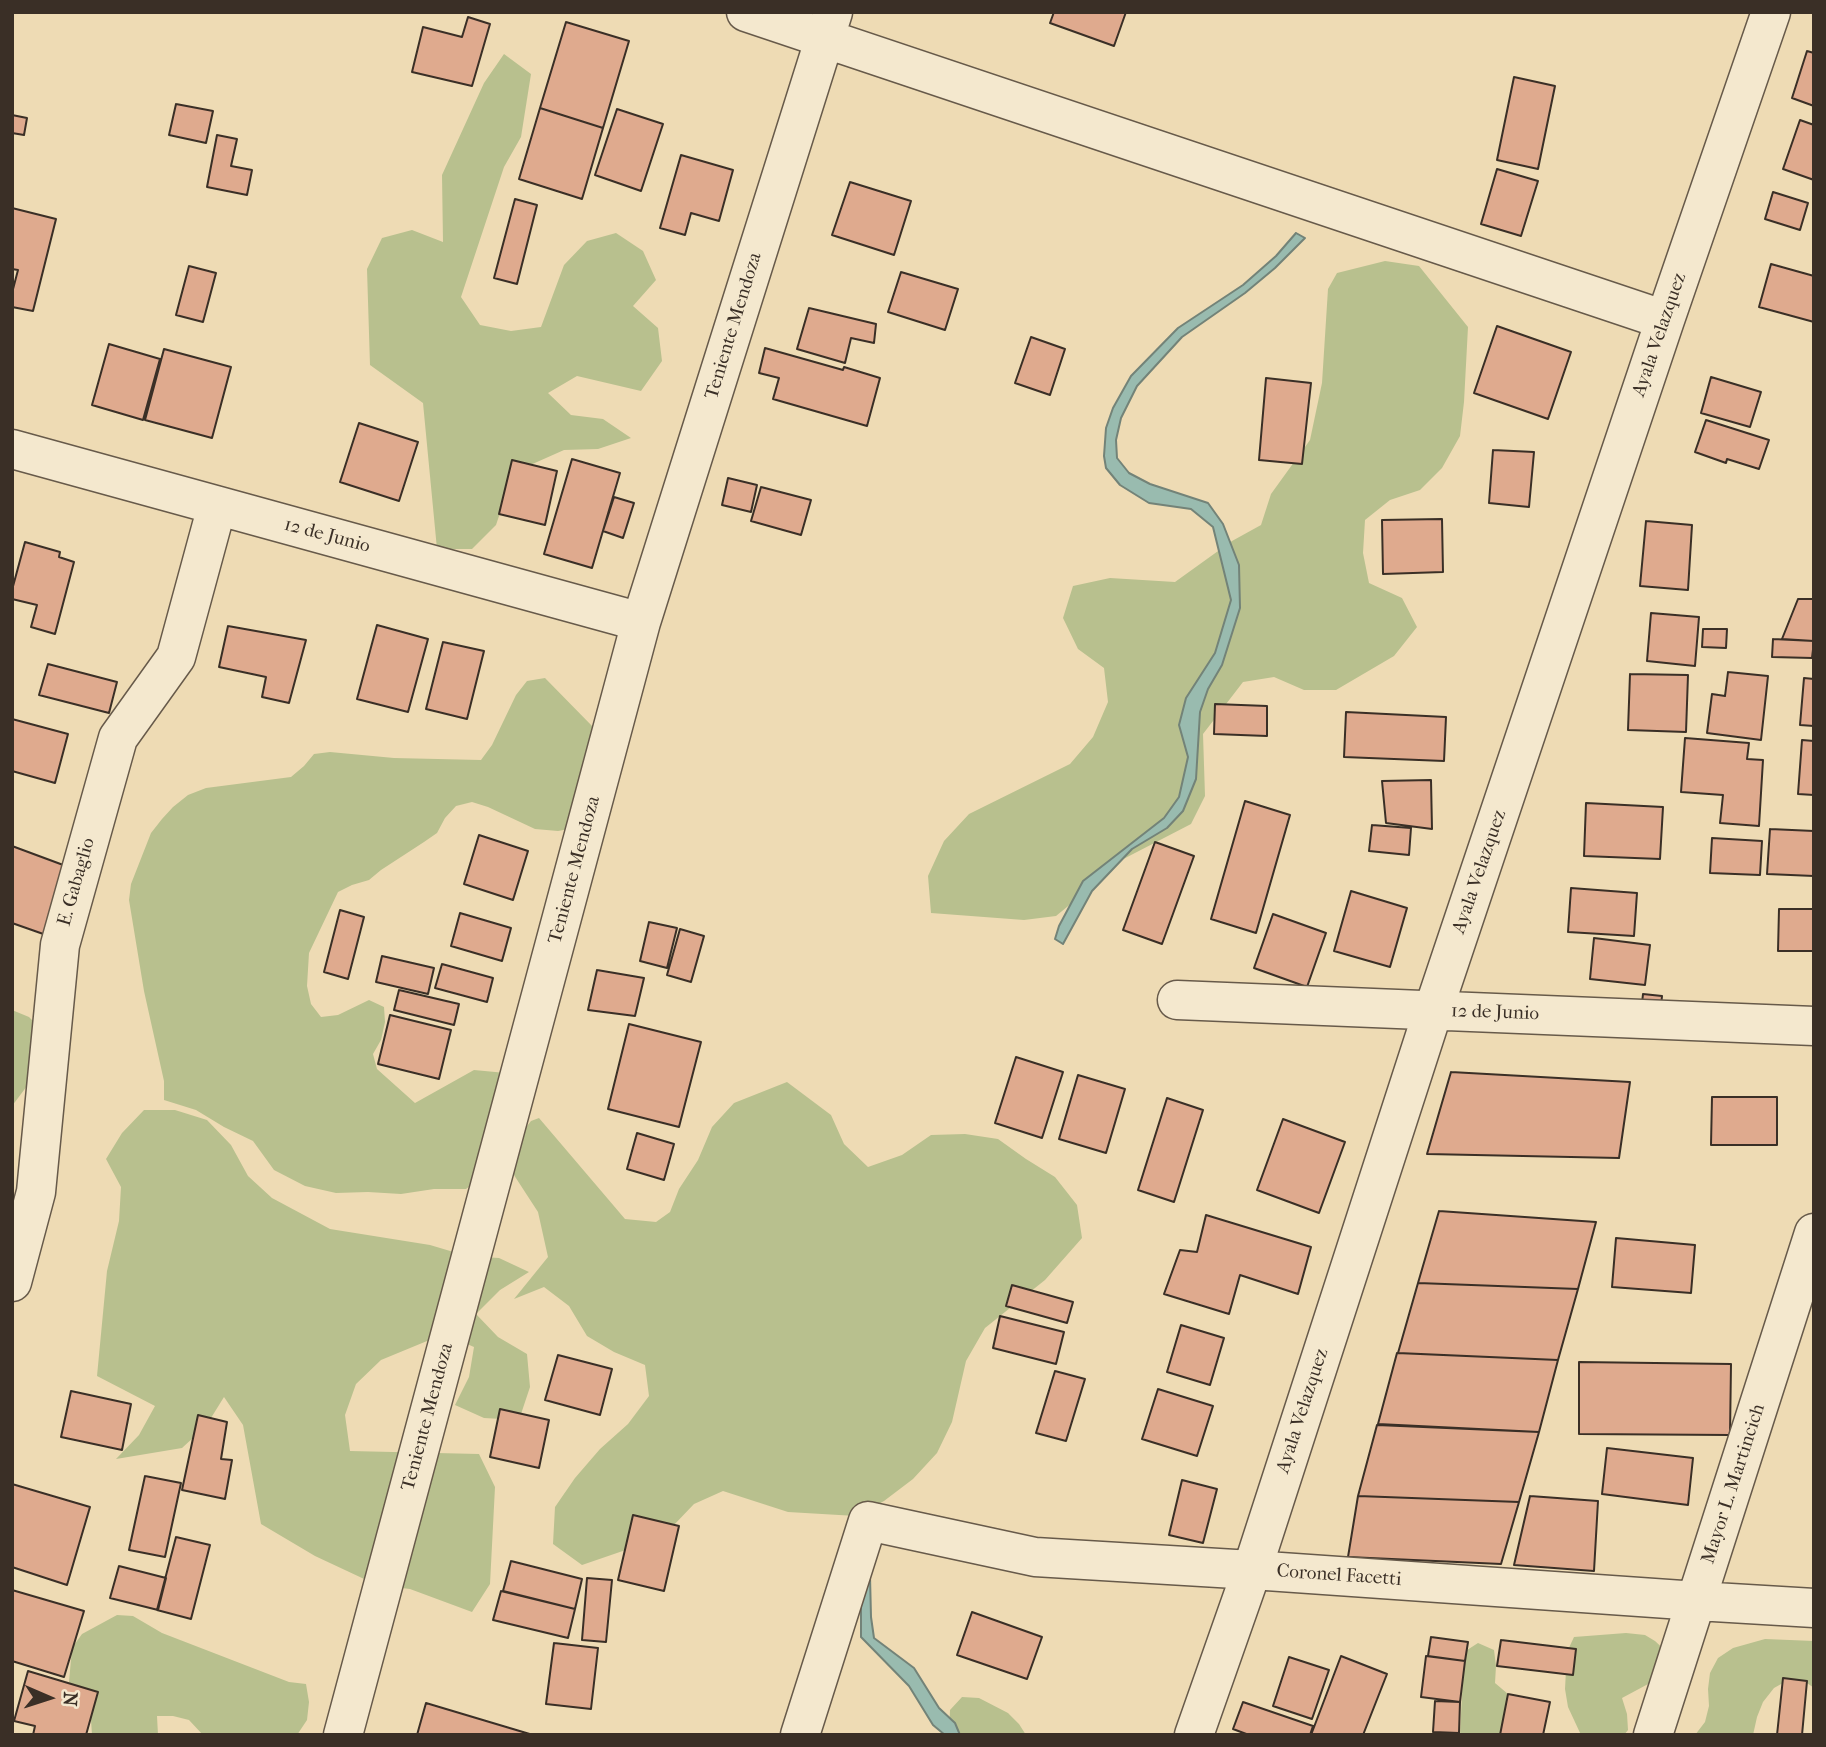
<!DOCTYPE html>
<style>
body{margin:0}
#map{position:relative;width:1826px;height:1747px;overflow:hidden;background:#eedbb4;font-family:"IM FELL French Canon",serif}
canvas{display:block}
.frame{position:absolute;inset:0;border:14px solid #3a2f26;pointer-events:none}
.north{position:absolute;left:14px;top:1663px;width:70px;height:70px;-webkit-text-stroke:5px #f4e8ce;paint-order:stroke;rotate:93deg;font-size:19px;font-weight:700;line-height:28px;text-align:center;color:#3a2f26}
.north::after{content:'';display:block;margin:auto;width:24px;height:32px;background:#3a2f26;clip-path:polygon(50% 0,100% 100%,50% 72%,0 100%)}
</style>
<div id="map">
<canvas width="1826" height="1747"></canvas>
<div class="frame"></div>
<div class="north">N</div>
</div>
<script>
const ctx = document.querySelector('canvas').getContext('2d');
ctx.lineJoin = 'round';
function paint(path, color) { ctx.fillStyle = color; ctx.fill(path, 'evenodd'); }
const toPath = rows => new Path2D(rows.map(r => 'M' + r).join(''));
function strokePath(path, color, width, dash) { ctx.strokeStyle = color; ctx.lineWidth = width; ctx.lineCap = dash ? 'butt' : 'round'; ctx.setLineDash(dash || []); ctx.stroke(path); }
function write(font, color, halo, rows, align = 'center') {
  ctx.font = font + ' "IM FELL French Canon",serif'; ctx.lineWidth = 5; ctx.setLineDash([]); ctx.textBaseline = 'middle'; ctx.strokeStyle = halo; ctx.fillStyle = color; for (const [text, x, y, turn = 0] of rows) {
    ctx.save(); ctx.translate(x, y); ctx.rotate((+turn || 0) * Math.PI / 180); ctx.textAlign = isNaN(turn) ? turn : align; if (halo) ctx.strokeText(text, 0, 0); ctx.fillText(text, 0, 0); ctx.restore();
  }
}
paint(toPath([
 [504,54,531,74,521,137,504,167,461,297,480,325,511,331,541,327,564,265,587,241,616,233,643,251,656,280,633,306,658,328,662,361,641,391,577,376,548,393,571,415,603,419,631,438,598,449,564,450,528,466,507,492,496,525,472,549,437,549,423,403,370,365,367,269,382,238,412,230,443,242,442,175,484,83],
 [1385,261,1419,266,1468,327,1464,402,1460,436,1442,468,1420,490,1390,500,1365,520,1363,553,1369,583,1402,598,1417,627,1394,656,1336,690,1304,690,1274,677,1243,682,1203,734,1205,796,1191,824,1106,868,1084,893,1056,916,1024,920,931,913,928,876,944,841,969,814,1070,764,1093,737,1108,702,1104,668,1078,649,1063,618,1073,586,1110,578,1175,582,1232,541,1261,525,1271,494,1310,440,1322,383,1328,289,1337,273],
 [545,678,594,728,574,828,558,831,535,829,488,807,472,802,456,806,445,818,437,833,424,842,381,870,369,880,352,885,338,892,309,953,307,986,311,1004,321,1017,338,1015,369,1000,384,1007,385,1022,381,1040,373,1054,377,1069,415,1103,474,1070,506,1073,491,1170,466,1189,434,1189,401,1194,368,1192,336,1193,305,1186,274,1170,253,1141,224,1127,196,1110,164,1100,164,1081,144,991,129,900,131,884,151,833,162,819,173,807,188,795,206,788,291,777,304,766,314,754,330,752,394,758,481,760,492,745,516,695,527,681],
 [12,1010,29,1017,41,1029,36,1074,12,1106],
 [787,1082,831,1115,844,1144,868,1167,902,1155,931,1135,965,1134,998,1139,1026,1159,1055,1177,1077,1205,1082,1238,1045,1280,985,1328,966,1361,952,1422,937,1453,913,1479,884,1501,856,1516,788,1512,723,1491,694,1504,672,1527,646,1543,582,1565,553,1544,555,1507,575,1478,600,1449,628,1424,649,1396,645,1365,614,1352,587,1336,569,1306,544,1287,514,1299,548,1257,538,1212,512,1172,513,1144,531,1121,539,1118,625,1219,656,1222,670,1212,679,1189,698,1160,712,1127,734,1103],
 [144,1110,175,1110,207,1120,231,1145,248,1176,272,1198,330,1229,430,1245,467,1256,499,1258,529,1272,500,1290,476,1314,498,1337,527,1354,530,1387,519,1420,484,1418,455,1405,469,1377,474,1347,444,1334,381,1360,356,1384,345,1415,350,1451,479,1454,495,1487,490,1584,472,1612,410,1589,377,1585,315,1556,261,1524,243,1425,224,1397,206,1426,182,1448,116,1459,139,1435,155,1406,97,1376,107,1271,119,1221,121,1187,106,1159,122,1133],
 [117,1615,133,1616,162,1633,289,1682,306,1684,309,1702,307,1720,297,1735,203,1735,189,1720,173,1716,157,1716,158,1735,92,1735,90,1705,69,1682,72,1648,82,1634],
 [1626,1633,1645,1635,1655,1641,1670,1655,1650,1683,1622,1698,1627,1714,1628,1730,1624,1735,1581,1735,1568,1707,1565,1689,1567,1652,1574,1637],
 [1765,1639,1814,1641,1814,1688,1807,1683,1790,1679,1774,1688,1763,1702,1757,1717,1753,1735,1695,1735,1705,1722,1709,1706,1708,1689,1710,1673,1718,1658,1733,1648],
 [1478,1643,1494,1650,1496,1666,1495,1683,1508,1694,1507,1712,1511,1735,1460,1735,1464,1652],
 [962,1697,979,1698,1008,1713,1019,1724,1026,1735,949,1735,950,1710]
]), '#b8c08e');
const water = toPath([
 [1296,233,1305,238,1275,268,1245,293,1182,337,1137,386,1121,418,1116,440,1117,458,1129,473,1150,484,1208,503,1223,524,1239,565,1240,608,1222,665,1208,689,1200,712,1196,779,1183,811,1167,828,1132,849,1092,891,1063,944,1055,939,1059,926,1083,881,1164,818,1179,797,1188,757,1179,725,1186,698,1215,653,1231,600,1213,527,1191,509,1149,503,1120,485,1106,468,1104,456,1106,428,1113,408,1131,376,1178,328,1243,285,1276,256,1296,233],
 [870,1576,871,1617,874,1638,914,1668,939,1708,955,1723,960,1735,945,1735,933,1725,909,1686,861,1637,861,1586,870,1576]
]);
paint(water, '#99bbaf');
strokePath(water, '#738378', 2);
const building = toPath([
 [1054,12,1126,12,1114,46,1050,23,1054,12],
 [468,17,490,24,472,86,412,72,423,27,462,37,468,17],
 [566,22,629,41,603,128,540,108,566,22],
 [1807,51,1814,53,1814,106,1792,98,1807,51],
 [1514,77,1555,86,1538,169,1497,160,1514,77],
 [176,104,213,111,206,143,169,135,176,104],
 [540,108,603,128,582,199,519,179,540,108],
 [617,109,663,124,641,191,595,175,617,109],
 [12,115,27,118,24,135,12,133,12,115],
 [1800,120,1814,125,1814,180,1783,169,1800,120],
 [217,135,237,139,231,166,252,170,247,195,207,187,217,135],
 [681,155,733,170,719,221,691,213,685,235,660,228,681,155],
 [1497,169,1538,181,1521,236,1481,224,1497,169],
 [850,182,911,201,894,255,832,235,850,182],
 [1773,192,1808,203,1800,230,1765,219,1773,192],
 [515,199,537,205,517,284,494,278,515,199],
 [12,208,56,219,33,311,12,307,12,293,18,270,12,269,12,208],
 [1771,264,1814,276,1814,322,1759,307,1771,264],
 [189,266,216,273,203,322,176,315,189,266],
 [901,272,958,289,945,330,888,312,901,272],
 [809,308,876,324,874,343,851,338,845,363,797,349,809,308],
 [1497,326,1571,352,1548,419,1474,393,1497,326],
 [1031,337,1065,349,1050,395,1015,383,1031,337],
 [109,344,160,359,143,420,92,405,109,344],
 [765,348,843,370,844,367,880,378,867,426,773,399,779,378,759,373,765,348],
 [164,349,231,367,212,438,145,420,164,349],
 [1711,377,1761,392,1750,427,1701,413,1711,377],
 [1266,378,1311,383,1302,464,1259,460,1266,378],
 [1706,420,1769,440,1759,469,1727,459,1726,463,1695,452,1706,420],
 [359,423,418,442,399,501,340,482,359,423],
 [1493,450,1534,452,1529,507,1489,503,1493,450],
 [572,459,620,473,592,568,544,554,572,459],
 [512,460,557,471,545,525,499,514,512,460],
 [728,478,757,485,751,512,722,505,728,478],
 [761,487,811,500,801,535,751,521,761,487],
 [614,497,634,503,623,538,603,531,614,497],
 [1442,519,1443,572,1383,574,1382,520,1442,519],
 [1646,521,1692,525,1688,590,1640,586,1646,521],
 [25,542,60,552,59,557,74,562,55,634,31,627,37,605,12,599,12,590,25,542],
 [1798,599,1814,599,1814,641,1782,639,1798,599],
 [1651,613,1699,617,1695,666,1647,661,1651,613],
 [377,625,428,639,408,712,357,699,377,625],
 [228,626,306,640,289,703,262,697,266,677,219,667,228,626],
 [1703,629,1727,629,1726,648,1702,647,1703,629],
 [1773,639,1814,641,1812,658,1772,657,1773,639],
 [443,642,484,651,467,719,426,709,443,642],
 [48,664,117,682,109,713,39,695,48,664],
 [1728,672,1768,676,1761,740,1707,733,1712,694,1725,696,1728,672],
 [1630,674,1688,675,1686,732,1628,730,1630,674],
 [1804,678,1814,679,1814,726,1800,725,1804,678],
 [1215,704,1267,706,1267,736,1214,734,1215,704],
 [1346,712,1446,717,1444,761,1344,757,1346,712],
 [12,719,68,734,55,783,12,771,12,719],
 [1685,738,1749,743,1747,759,1763,760,1759,826,1720,823,1723,795,1681,792,1685,738],
 [1802,740,1814,741,1814,795,1798,794,1802,740],
 [1431,780,1432,829,1386,823,1382,781,1431,780],
 [1245,801,1290,815,1256,933,1211,919,1245,801],
 [1586,803,1663,807,1660,859,1584,856,1586,803],
 [1372,825,1411,828,1409,855,1369,851,1372,825],
 [1770,829,1814,831,1814,876,1767,874,1770,829],
 [479,835,528,851,513,900,464,884,479,835],
 [1712,838,1762,841,1760,875,1710,873,1712,838],
 [1155,842,1194,856,1162,944,1123,930,1155,842],
 [12,846,74,869,49,936,12,923,12,846],
 [1571,888,1637,893,1634,936,1568,932,1571,888],
 [1351,891,1407,908,1390,967,1334,951,1351,891],
 [1779,909,1814,909,1814,951,1778,951,1779,909],
 [340,910,364,917,348,979,324,972,340,910],
 [460,913,511,928,502,961,451,946,460,913],
 [1273,914,1326,933,1307,987,1254,968,1273,914],
 [649,922,677,928,667,968,640,961,649,922],
 [680,929,704,936,691,982,667,975,680,929],
 [1594,938,1650,945,1645,985,1590,979,1594,938],
 [382,956,434,968,428,994,376,982,382,956],
 [442,964,493,978,487,1002,435,988,442,964],
 [597,970,644,978,635,1016,588,1010,597,970],
 [399,990,459,1004,454,1025,394,1010,399,990],
 [1643,994,1662,996,1660,1016,1641,1013,1643,994],
 [390,1015,451,1030,439,1079,378,1064,390,1015],
 [629,1024,701,1042,679,1127,608,1109,629,1024],
 [1016,1057,1063,1072,1042,1138,995,1123,1016,1057],
 [1451,1072,1630,1082,1619,1158,1427,1154,1451,1072],
 [1078,1075,1125,1089,1106,1153,1059,1139,1078,1075],
 [1712,1097,1777,1097,1777,1145,1711,1145,1712,1097],
 [1167,1098,1203,1110,1174,1202,1138,1190,1167,1098],
 [1283,1119,1345,1142,1319,1213,1257,1190,1283,1119],
 [637,1133,674,1144,664,1180,627,1169,637,1133],
 [1439,1211,1596,1222,1578,1289,1418,1283,1439,1211],
 [1206,1215,1311,1247,1298,1294,1240,1275,1229,1314,1164,1294,1180,1250,1197,1252,1206,1215],
 [1616,1238,1695,1245,1691,1293,1612,1287,1616,1238],
 [1418,1283,1578,1289,1558,1360,1398,1353,1418,1283],
 [1012,1285,1073,1302,1067,1323,1006,1306,1012,1285],
 [1000,1316,1064,1332,1056,1364,993,1348,1000,1316],
 [1181,1325,1224,1338,1210,1385,1167,1372,1181,1325],
 [1397,1353,1558,1360,1539,1432,1378,1424,1397,1353],
 [558,1355,612,1369,600,1415,545,1400,558,1355],
 [1579,1362,1731,1364,1730,1435,1579,1434,1579,1362],
 [1055,1371,1085,1379,1066,1441,1036,1433,1055,1371],
 [1158,1389,1213,1406,1197,1456,1142,1439,1158,1389],
 [71,1391,131,1404,122,1450,61,1437,71,1391],
 [500,1409,549,1420,539,1468,490,1457,500,1409],
 [198,1415,227,1422,221,1459,232,1460,225,1499,182,1490,198,1415],
 [1377,1425,1539,1432,1519,1502,1358,1496,1377,1425],
 [1607,1448,1693,1458,1688,1505,1602,1494,1607,1448],
 [145,1476,181,1483,165,1557,129,1550,145,1476],
 [1182,1480,1217,1489,1203,1543,1169,1535,1182,1480],
 [12,1484,90,1507,67,1585,12,1567,12,1484],
 [1358,1496,1519,1502,1501,1564,1348,1557,1358,1496],
 [1530,1496,1598,1501,1594,1571,1514,1565,1530,1496],
 [633,1515,679,1526,664,1591,618,1580,633,1515],
 [176,1537,210,1545,191,1619,157,1610,176,1537],
 [511,1561,582,1579,575,1609,503,1591,511,1561],
 [119,1566,166,1578,158,1610,110,1598,119,1566],
 [587,1578,612,1580,606,1642,582,1640,587,1578],
 [12,1590,84,1611,64,1677,12,1661,12,1590],
 [501,1591,575,1609,568,1638,493,1620,501,1591],
 [972,1612,1042,1637,1027,1679,957,1655,972,1612],
 [1431,1637,1468,1642,1465,1661,1428,1656,1431,1637],
 [1501,1640,1576,1649,1573,1675,1497,1666,1501,1640],
 [554,1643,598,1648,591,1709,546,1704,554,1643],
 [1341,1656,1387,1674,1363,1735,1311,1735,1341,1656],
 [1426,1656,1465,1661,1460,1702,1421,1697,1426,1656],
 [1289,1657,1329,1670,1312,1719,1273,1706,1289,1657],
 [28,1671,98,1692,86,1735,33,1735,35,1726,14,1721,28,1671],
 [1783,1678,1807,1681,1802,1735,1777,1735,1783,1678],
 [1508,1694,1550,1702,1543,1735,1500,1735,1508,1694],
 [1435,1701,1460,1702,1459,1733,1433,1732,1435,1701],
 [1243,1702,1313,1726,1310,1735,1249,1735,1233,1729,1243,1702],
 [426,1703,533,1735,417,1735,426,1703]
]);
paint(building, '#dfaa8e');
strokePath(building, '#3a2f26', 2);
const minor = toPath([
 [746,12,1665,320],
 [12,449,641,622],
 [1177,1000,1814,1026],
 [12,1282,36,1192,60,945,118,738,176,657,217,506],
 [343,1735,641,622,833,12],
 [800,1735,868,1521,1035,1557,1252,1570,1697,1601,1814,1608],
 [1194,1735,1252,1570,1433,1011,1665,320,1771,12],
 [1653,1735,1814,1233]
]);
strokePath(minor, '#675a4a', 41);
strokePath(minor, '#f4e8ce', 38);
write('19px', '#3a2f26', '#f4e8ce', [
 ["Teniente Mendoza",734,326,-73],
 ["Ayala Velazquez",1660,335,-71],
 ["12 de Junio",327,536,15],
 ["Teniente Mendoza",575,870,-75],
 ["Ayala Velazquez",1480,872,-71],
 ["E. Gabaglio",77,882,-74],
 ["12 de Junio",1495,1013,2],
 ["Ayala Velazquez",1303,1411,-72],
 ["Teniente Mendoza",428,1417,-75],
 ["Mayor L. Martincich",1734,1484,-72],
 ["Coronel Facetti",1339,1576,4]
]);
</script>
